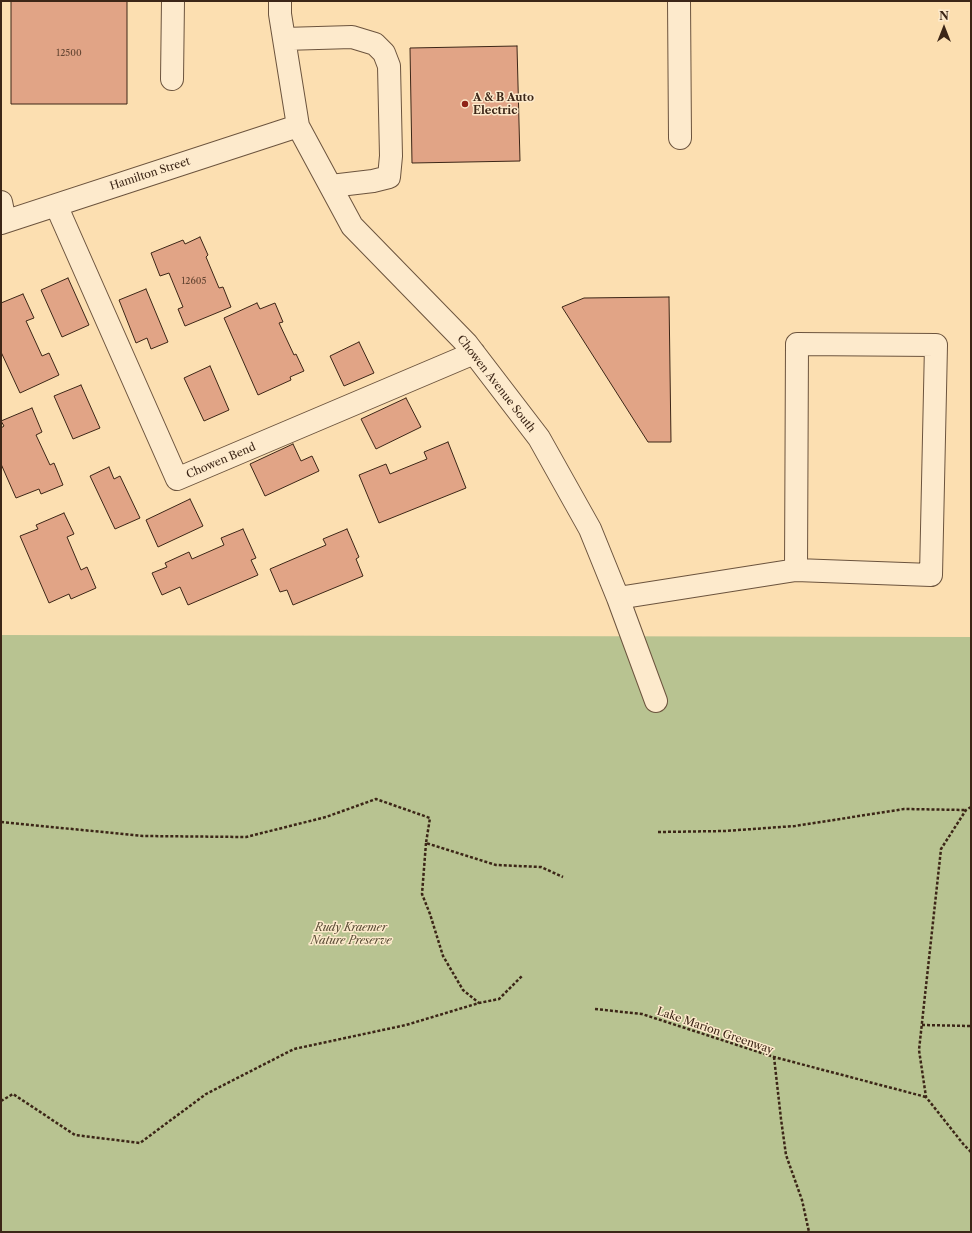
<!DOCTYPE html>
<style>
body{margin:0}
#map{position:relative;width:972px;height:1233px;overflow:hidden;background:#fcdfb1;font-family:"Libre Caslon Text",serif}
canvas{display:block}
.frame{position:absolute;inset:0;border:2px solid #3c2617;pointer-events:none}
.north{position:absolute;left:924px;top:8px;width:40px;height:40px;-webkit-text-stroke:3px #fdeacc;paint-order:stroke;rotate:0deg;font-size:11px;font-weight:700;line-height:16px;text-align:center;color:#3c2617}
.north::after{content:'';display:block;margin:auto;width:14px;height:18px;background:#3c2617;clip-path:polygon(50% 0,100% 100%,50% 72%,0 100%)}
</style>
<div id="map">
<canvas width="972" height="1233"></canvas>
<div class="frame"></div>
<div class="north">N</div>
</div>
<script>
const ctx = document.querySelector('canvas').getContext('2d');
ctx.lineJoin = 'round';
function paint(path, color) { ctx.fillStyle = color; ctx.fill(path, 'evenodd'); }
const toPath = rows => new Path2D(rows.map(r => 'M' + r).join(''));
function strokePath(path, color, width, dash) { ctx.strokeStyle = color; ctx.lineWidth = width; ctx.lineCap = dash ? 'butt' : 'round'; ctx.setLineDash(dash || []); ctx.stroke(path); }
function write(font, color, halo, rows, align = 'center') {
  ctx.font = font + ' "Libre Caslon Text",serif'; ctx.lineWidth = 3; ctx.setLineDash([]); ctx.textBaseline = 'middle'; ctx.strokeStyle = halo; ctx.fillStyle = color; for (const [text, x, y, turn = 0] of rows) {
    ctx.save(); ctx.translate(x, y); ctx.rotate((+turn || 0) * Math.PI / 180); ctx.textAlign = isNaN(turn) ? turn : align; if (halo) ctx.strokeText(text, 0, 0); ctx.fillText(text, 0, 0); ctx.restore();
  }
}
paint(toPath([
 [1,635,971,637,971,1232,1,1232]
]), '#b8c391');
const building = toPath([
 [11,1,127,1,127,104,11,104,11,1],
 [517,46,520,161,412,163,410,48,517,46],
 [200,237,208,255,206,257,219,288,223,287,231,307,185,326,178,309,183,307,169,273,160,276,151,253,183,240,185,244,200,237],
 [68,278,89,325,62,337,41,290,68,278],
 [146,289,168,342,151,349,147,338,136,343,119,300,146,289],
 [23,294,34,318,26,321,42,356,49,353,59,375,20,393,1,352,1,303,23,294],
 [669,297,671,442,648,442,562,307,584,298,669,297],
 [257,303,260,309,275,303,283,322,279,323,294,355,296,354,304,371,290,377,291,380,258,395,224,318,257,303],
 [359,342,374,373,344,386,330,356,359,342],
 [210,366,229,410,204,421,184,378,210,366],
 [81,385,100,428,73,439,54,396,81,385],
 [406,398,421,427,376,449,361,419,406,398],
 [32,408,42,432,36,435,50,465,54,463,63,485,41,494,39,489,16,498,1,464,1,428,4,426,1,421,32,408],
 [448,442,466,488,379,523,359,475,386,464,390,474,427,459,424,452,448,442],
 [293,444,301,461,312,456,319,471,265,496,250,464,293,444],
 [109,467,114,479,120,476,140,518,115,529,90,476,109,467],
 [190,499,203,526,158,547,146,520,190,499],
 [64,513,74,534,67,537,81,570,87,567,96,588,71,599,69,594,49,603,20,536,38,529,36,525,64,513],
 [243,529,256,558,251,560,258,575,188,605,180,587,162,595,152,573,167,567,165,563,189,552,192,559,224,545,221,538,243,529],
 [347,529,359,557,356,559,363,576,293,605,287,590,280,592,270,569,326,545,323,539,347,529]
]);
paint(building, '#e1a486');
strokePath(building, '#3c2617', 1);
const minor = toPath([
 [280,1,280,14,298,126,352,226,467,344,539,438,590,529,618,598,656,701],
 [679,1,680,138],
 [284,39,352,37,375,44,384,53,389,66,391,156,389,177,373,181,331,186],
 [172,79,173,1],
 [1,202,5,221],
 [56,205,177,479,474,353],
 [1,223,298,126],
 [618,598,796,570,797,344,936,345,931,575,796,570]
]);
strokePath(minor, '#6c543e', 24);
strokePath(toPath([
 [971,807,966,810,941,849,919,1050,926,1097,964,1145,971,1152],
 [1,822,143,836,246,837,326,817,376,799,430,818,426,843,496,865,541,867,563,877],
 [658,832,725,831,795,826,904,809,966,810],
 [426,843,422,894,430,914,443,956,463,990,479,1003],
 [595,1009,642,1014,774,1057,926,1097],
 [922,1025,971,1026],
 [774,1057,781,1119,786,1155,802,1200,809,1232],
 [1,1101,13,1094,75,1135,140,1143,206,1094,294,1049,406,1025,479,1003,499,999,523,975]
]), '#3c2617', 2.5, [3, 2]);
strokePath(minor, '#fdeacc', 22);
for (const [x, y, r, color] of [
 [465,104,4,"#8f2418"]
]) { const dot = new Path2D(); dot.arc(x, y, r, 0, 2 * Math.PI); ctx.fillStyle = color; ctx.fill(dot); strokePath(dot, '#fdeacc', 1.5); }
write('9px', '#654633', null, [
 ["12500",69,53],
 ["12605",194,281]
]);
write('bold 11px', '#3c2617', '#fdeacc', [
 ["A & B Auto",473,98],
 ["Electric",473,111]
], 'left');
write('11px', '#3c2617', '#fdeacc', [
 ["Hamilton Street",150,174,-18],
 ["Chowen Avenue South",496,384,52],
 ["Chowen Bend",221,461,-23],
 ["Lake Marion Greenway",715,1031,19]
]);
write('italic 11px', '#5b4d36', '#fdeacc', [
 ["Rudy Kraemer",351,928],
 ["Nature Preserve",351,941]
]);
</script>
